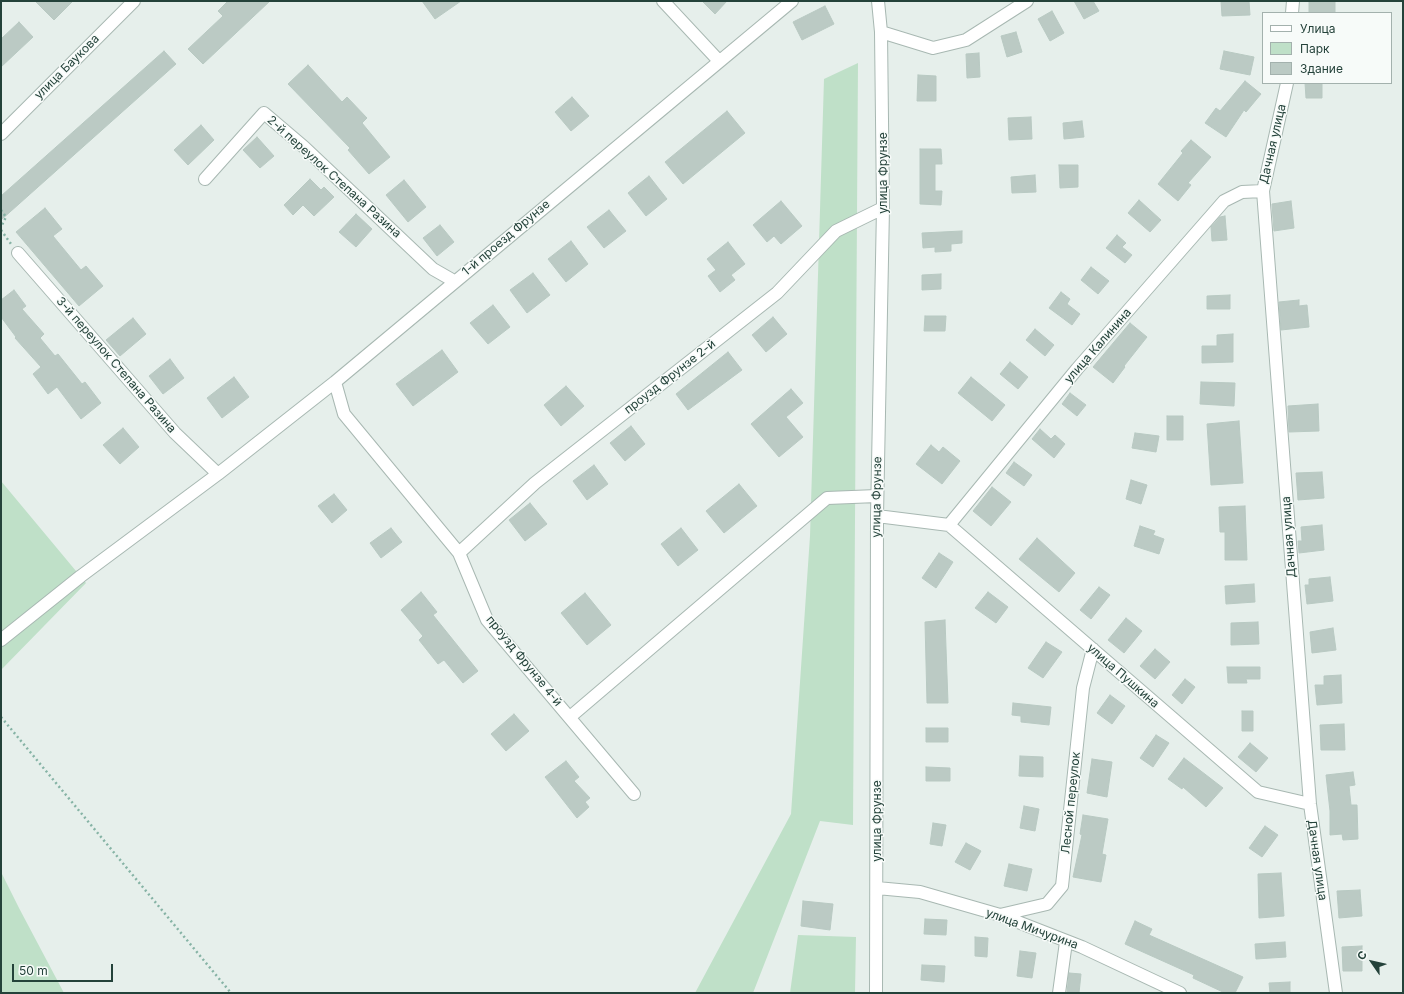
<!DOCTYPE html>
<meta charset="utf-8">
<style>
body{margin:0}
#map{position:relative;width:1404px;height:994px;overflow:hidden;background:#e6efeb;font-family:Inter,sans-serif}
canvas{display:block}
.frame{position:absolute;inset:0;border:2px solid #24423a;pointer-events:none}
.legend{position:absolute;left:1262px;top:12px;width:130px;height:72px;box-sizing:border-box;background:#f7fbf9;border:1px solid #a3b1ad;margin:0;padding:5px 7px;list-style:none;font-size:12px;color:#24423a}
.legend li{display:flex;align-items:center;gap:8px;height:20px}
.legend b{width:20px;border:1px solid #a3b1ad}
.north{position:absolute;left:1352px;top:942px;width:40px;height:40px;-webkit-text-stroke:3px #f7fbf9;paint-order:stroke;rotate:304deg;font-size:11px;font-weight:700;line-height:16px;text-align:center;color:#24423a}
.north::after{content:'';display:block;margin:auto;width:14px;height:18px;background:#24423a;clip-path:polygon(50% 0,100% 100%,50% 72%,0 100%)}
.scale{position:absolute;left:12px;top:964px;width:101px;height:18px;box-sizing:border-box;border:2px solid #24423a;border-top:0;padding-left:5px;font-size:12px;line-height:14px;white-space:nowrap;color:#24423a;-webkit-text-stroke:3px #f7fbf9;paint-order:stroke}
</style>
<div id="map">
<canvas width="1404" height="994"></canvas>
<div class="frame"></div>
<ul class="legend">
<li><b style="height:5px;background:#fff"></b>Улица</li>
<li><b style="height:11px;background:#bfe0c8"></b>Парк</li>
<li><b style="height:11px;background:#bbcac4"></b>Здание</li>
</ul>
<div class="north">С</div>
<div class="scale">50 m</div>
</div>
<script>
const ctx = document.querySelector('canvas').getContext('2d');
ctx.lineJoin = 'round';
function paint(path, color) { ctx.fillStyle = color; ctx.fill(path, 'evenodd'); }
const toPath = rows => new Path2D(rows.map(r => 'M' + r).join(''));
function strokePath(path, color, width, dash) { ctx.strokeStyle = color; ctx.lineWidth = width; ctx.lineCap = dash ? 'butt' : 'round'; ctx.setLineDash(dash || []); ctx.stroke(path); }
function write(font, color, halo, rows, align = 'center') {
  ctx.font = font + ' Inter,sans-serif'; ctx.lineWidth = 3; ctx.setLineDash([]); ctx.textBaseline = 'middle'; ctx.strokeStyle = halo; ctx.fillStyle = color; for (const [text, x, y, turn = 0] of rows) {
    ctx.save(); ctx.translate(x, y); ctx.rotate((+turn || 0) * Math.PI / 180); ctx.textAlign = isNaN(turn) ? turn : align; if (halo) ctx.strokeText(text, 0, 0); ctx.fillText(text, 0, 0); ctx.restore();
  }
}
paint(toPath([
 [858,63,853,825,820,821,753,993,695,993,791,814,810,536,824,79],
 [1,481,86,583,1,670],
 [1,872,19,908,64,993,1,993],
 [798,935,856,937,855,993,790,993]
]), '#bfe0c8');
const building = toPath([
 [35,1,73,1,54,20,35,1],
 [228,1,270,1,203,64,188,49,223,16,218,11,228,1],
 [422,1,461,1,435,19,422,1],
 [702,1,727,1,715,14,702,1],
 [1074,1,1093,1,1099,11,1084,19,1074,1],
 [1221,1,1249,1,1250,15,1222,16,1221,1],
 [1309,1,1335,1,1335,13,1309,13,1309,1],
 [825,6,834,24,802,40,793,22,825,6],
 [1052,11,1064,33,1050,41,1038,19,1052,11],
 [19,22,33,37,1,67,1,39,19,22],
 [1016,32,1022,52,1007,57,1001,36,1016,32],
 [164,51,176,64,1,220,1,196,164,51],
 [1224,51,1254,57,1250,75,1220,69,1224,51],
 [979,53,980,77,967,78,966,54,979,53],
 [308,65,342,102,347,97,367,118,362,123,390,157,369,174,348,150,350,148,288,84,308,65],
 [918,75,936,76,936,101,917,101,918,75],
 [1245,81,1261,94,1246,112,1244,110,1226,137,1205,123,1216,108,1220,111,1245,81],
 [1305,83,1322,83,1322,98,1306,98,1305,83],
 [572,97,589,116,571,131,555,112,572,97],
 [727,111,745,133,683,184,665,162,727,111],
 [1031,117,1032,139,1009,140,1008,118,1031,117],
 [1082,121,1084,137,1064,139,1063,123,1082,121],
 [201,125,214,140,188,165,174,150,201,125],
 [257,137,274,156,260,168,243,150,257,137],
 [1191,140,1211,157,1188,183,1191,185,1178,201,1158,184,1183,153,1181,151,1191,140],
 [920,149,941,149,942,164,935,164,935,191,942,191,941,205,920,204,920,149],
 [1059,165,1078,165,1078,187,1060,188,1059,165],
 [1035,175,1036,192,1012,193,1011,177,1035,175],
 [649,176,667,199,646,216,628,193,649,176],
 [310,179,321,190,324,187,334,197,314,216,303,205,293,215,284,205,310,179],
 [404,180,426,207,408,222,386,195,404,180],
 [1139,200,1161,220,1150,232,1128,213,1139,200],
 [781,201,802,226,781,244,774,236,767,242,753,225,781,201],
 [1291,201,1294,228,1274,231,1272,204,1291,201],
 [45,208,62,229,53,236,81,270,86,266,103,286,79,306,16,232,45,208],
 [609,210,626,231,604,248,587,227,609,210],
 [356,214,372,229,356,247,339,232,356,214],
 [1225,216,1227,240,1212,241,1211,227,1220,217,1225,216],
 [440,225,454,242,437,256,423,238,440,225],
 [962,231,962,243,951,244,951,251,935,252,935,247,923,248,922,233,962,231],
 [1117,235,1126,243,1122,247,1132,255,1125,263,1106,248,1117,235],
 [571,241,588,264,566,282,548,259,571,241],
 [728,242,745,264,731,275,735,280,720,292,708,276,716,270,707,259,728,242],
 [1091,267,1109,281,1098,294,1081,280,1091,267],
 [533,273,550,295,527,313,510,290,533,273],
 [941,274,941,289,922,290,922,275,941,274],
 [14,290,26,306,22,309,44,334,40,338,55,356,58,354,82,384,85,382,101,403,81,419,57,387,48,394,33,374,41,367,15,338,16,337,1,317,1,300,14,290],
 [1061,292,1070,299,1067,304,1080,314,1072,325,1049,308,1061,292],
 [1230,295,1230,309,1207,309,1207,296,1230,295],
 [1299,300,1299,306,1307,305,1309,327,1281,330,1279,302,1299,300],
 [493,305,510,327,488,344,470,323,493,305],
 [925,316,946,316,945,331,924,331,925,316],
 [773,317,787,334,766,352,752,335,773,317],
 [133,318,146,334,120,356,106,340,133,318],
 [1130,323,1147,337,1124,366,1125,367,1113,383,1093,367,1130,323],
 [1035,329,1054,345,1045,356,1026,340,1035,329],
 [1233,334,1233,362,1202,363,1202,346,1217,346,1217,335,1233,334],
 [442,350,458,372,413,406,396,384,442,350],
 [728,352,742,370,688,410,676,394,728,352],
 [170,359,184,378,163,394,149,376,170,359],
 [1010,362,1028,377,1018,389,1000,374,1010,362],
 [234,377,249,397,222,418,207,398,234,377],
 [971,377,1005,405,992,421,958,393,971,377],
 [1201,382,1235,383,1234,406,1200,404,1201,382],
 [566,386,584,406,561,426,544,405,566,386],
 [791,389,803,403,786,417,803,437,779,457,751,424,791,389],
 [1070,393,1086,405,1077,416,1062,404,1070,393],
 [1318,404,1319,431,1289,432,1288,406,1318,404],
 [1167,416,1183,416,1183,440,1167,440,1167,416],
 [1239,421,1243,483,1211,485,1207,424,1239,421],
 [631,426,645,444,625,461,610,443,631,426],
 [123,428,139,447,120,464,103,445,123,428],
 [1040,429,1051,439,1055,435,1065,444,1054,458,1032,439,1040,429],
 [1135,433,1159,436,1156,452,1132,448,1135,433],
 [931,445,939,452,943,447,960,461,942,484,916,464,931,445],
 [1014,462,1032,475,1024,486,1006,473,1014,462],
 [594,465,608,484,587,500,573,481,594,465],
 [1322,472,1324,498,1298,500,1296,473,1322,472],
 [1131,480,1147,485,1141,504,1126,499,1131,480],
 [739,484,757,506,724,533,706,511,739,484],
 [992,487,1011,502,991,526,973,511,992,487],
 [334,494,347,510,332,523,318,506,334,494],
 [530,503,547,524,525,541,509,520,530,503],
 [1245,506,1247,560,1225,560,1225,532,1220,532,1219,507,1245,506],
 [1322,525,1324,550,1299,553,1298,541,1302,541,1301,527,1322,525],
 [1140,526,1155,531,1153,535,1164,539,1159,554,1134,546,1140,526],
 [391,528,402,542,381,558,370,543,391,528],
 [681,528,698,550,678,566,661,544,681,528],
 [1037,538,1075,573,1059,592,1019,559,1037,538],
 [939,553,953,562,936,588,922,578,939,553],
 [1330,577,1333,601,1307,604,1305,585,1309,585,1309,579,1330,577],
 [1254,584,1255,602,1226,604,1225,586,1254,584],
 [1099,587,1110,595,1091,619,1080,610,1099,587],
 [421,592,437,612,433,615,478,671,463,683,444,660,438,664,419,640,423,636,401,610,421,592],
 [988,592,1008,607,996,623,975,608,988,592],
 [585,593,611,625,587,645,561,613,585,593],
 [1126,618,1142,631,1124,653,1108,640,1126,618],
 [945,620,948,703,927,703,925,622,945,620],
 [1258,622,1259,644,1231,645,1231,623,1258,622],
 [1333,628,1336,650,1312,653,1310,632,1333,628],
 [1046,642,1062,652,1043,678,1028,668,1046,642],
 [1155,649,1170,662,1155,679,1140,666,1155,649],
 [1227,667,1260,667,1260,679,1246,679,1247,683,1228,683,1227,667],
 [1341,675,1342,703,1317,705,1315,685,1324,685,1324,676,1341,675],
 [1185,679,1195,687,1182,704,1172,695,1185,679],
 [1110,695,1125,706,1112,724,1097,713,1110,695],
 [1013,703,1051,707,1049,725,1021,722,1021,716,1012,715,1013,703],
 [1242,711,1253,711,1253,731,1242,731,1242,711],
 [514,714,529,731,506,751,491,734,514,714],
 [1344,724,1345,750,1321,750,1320,725,1344,724],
 [926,728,948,728,948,742,926,742,926,728],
 [1156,735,1169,743,1153,767,1140,758,1156,735],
 [1250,743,1268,758,1256,772,1238,757,1250,743],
 [1020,756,1043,757,1043,777,1019,776,1020,756],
 [1184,758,1223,788,1206,807,1183,787,1182,789,1168,779,1184,758],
 [1092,759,1112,762,1107,797,1087,793,1092,759],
 [566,761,579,777,574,781,590,798,585,802,589,807,577,818,545,777,566,761],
 [926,767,950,768,950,781,926,781,926,767],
 [1353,772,1355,785,1349,786,1351,805,1357,805,1358,839,1343,840,1342,834,1330,835,1330,811,1326,775,1353,772],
 [1024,806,1039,809,1035,831,1020,828,1024,806],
 [1083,815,1108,819,1102,854,1106,855,1101,882,1073,877,1082,835,1080,834,1083,815],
 [933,823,946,825,942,846,930,844,933,823],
 [1265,826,1278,835,1262,857,1249,848,1265,826],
 [966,843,981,851,970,870,955,862,966,843],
 [1009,864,1032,869,1027,891,1004,886,1009,864],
 [1281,873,1284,916,1259,918,1258,874,1281,873],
 [1360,890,1362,916,1339,918,1337,891,1360,890],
 [803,901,833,904,830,930,801,926,803,901],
 [925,919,947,920,946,935,924,934,925,919],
 [1135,921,1152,929,1149,935,1243,977,1235,993,1225,993,1193,978,1194,975,1125,944,1135,921],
 [975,937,988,938,987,957,975,956,975,937],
 [1285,942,1286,957,1256,959,1255,944,1285,942],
 [1362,946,1362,971,1343,971,1342,947,1362,946],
 [1020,951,1036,953,1032,978,1017,976,1020,951],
 [922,965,945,966,944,982,921,980,922,965],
 [1069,973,1081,974,1079,993,1067,993,1069,973],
 [1290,982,1290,993,1270,993,1269,983,1290,982]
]);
paint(building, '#bbcac4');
strokePath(building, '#b8c9c2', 1);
const minor = toPath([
 [663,1,719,61],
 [1292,13,1293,1],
 [881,32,933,48,966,40,1027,1],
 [1287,83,1263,191,1310,804,1336,993],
 [1,134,134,1],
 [205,179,264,113,304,147,433,269,454,281],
 [18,253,175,433,218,474],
 [335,382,344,414,459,553,487,620,634,794],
 [877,516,949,525],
 [949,525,1077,369,1224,201,1242,192,1263,191],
 [949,525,1258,792,1310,804],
 [459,553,535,483,777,293,836,231,883,208],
 [1,640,81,576,218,474,335,382,792,1],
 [570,717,827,498,877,496],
 [877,888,920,892,1000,915,1082,947,1180,993],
 [1000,915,1047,904,1062,886,1083,688,1093,649],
 [876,993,877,516,883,208,881,32,878,1],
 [1059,993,1066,942]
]);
strokePath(minor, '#a8b8b2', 14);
strokePath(toPath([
 [1,210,6,217,1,227],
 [1,230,11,244],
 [1,717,231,993]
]), '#86b3a5', 2.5, [2, 3]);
strokePath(minor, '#fff', 12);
write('12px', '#24423a', '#f7fbf9', [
 ["улица Баукова",67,67,-45],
 ["Дачная улица",1273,144,-77],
 ["улица Фрунзе",883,173,-90],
 ["2-й переулок Степана Разина",334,177,42],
 ["1-й проезд Фрунзе",506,238,-40],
 ["улица Калинина",1098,346,-49],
 ["3-й переулок Степана Разина",116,365,49],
 ["проузд Фрунзе 2-й",670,377,-38],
 ["улица Фрунзе",877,497,-89],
 ["Дачная улица",1289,537,-94],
 ["проузд Фрунзе 4-й",524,661,51],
 ["улица Пушкина",1123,676,41],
 ["Лесной переулок",1071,803,-84],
 ["улица Фрунзе",877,821,-90],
 ["Дачная улица",1317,860,82],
 ["улица Мичурина",1032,929,20]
]);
</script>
